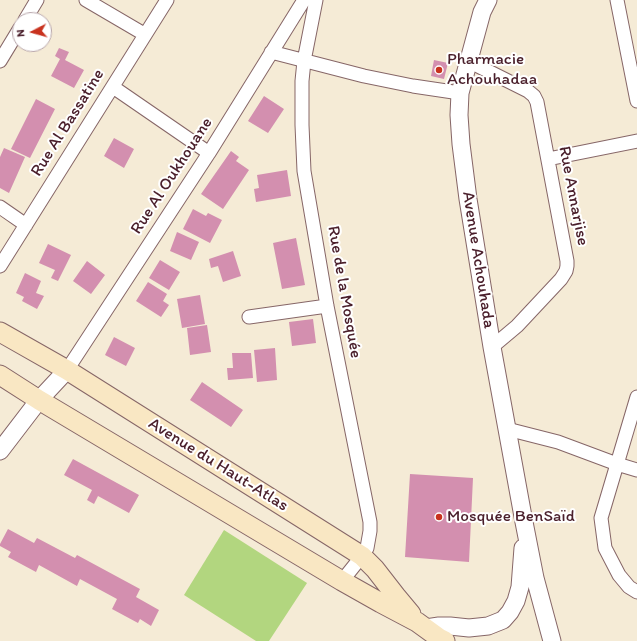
<!DOCTYPE html>
<meta charset="utf-8">
<style>
body{margin:0}
#map{position:relative;width:637px;height:641px;overflow:hidden;background:#f5ebd6;font-family:Itim,sans-serif}
canvas{display:block}
.north{position:absolute;left:12px;top:12px;width:40px;height:40px;box-sizing:border-box;background:#fff;border:1px solid #b7a5aa;border-radius:50%;rotate:264deg;font-size:11px;font-weight:700;line-height:16px;text-align:center;color:#4a1f2b}
.north::after{content:'';display:block;margin:auto;width:14px;height:18px;background:#c8321e;clip-path:polygon(50% 0,100% 100%,50% 72%,0 100%)}
</style>
<div id="map">
<canvas width="637" height="641"></canvas>
<div class="north">N</div>
</div>
<script>
const ctx = document.querySelector('canvas').getContext('2d');
ctx.lineJoin = 'round';
function paint(path, color) { ctx.fillStyle = color; ctx.fill(path, 'evenodd'); }
const toPath = rows => new Path2D(rows.map(r => 'M' + r).join(''));
function strokePath(path, color, width, dash) { ctx.strokeStyle = color; ctx.lineWidth = width; ctx.lineCap = dash ? 'butt' : 'round'; ctx.setLineDash(dash || []); ctx.stroke(path); }
function write(font, color, halo, rows, align = 'center') {
  ctx.font = font + ' Itim,sans-serif'; ctx.lineWidth = 4; ctx.setLineDash([]); ctx.textBaseline = 'middle'; ctx.strokeStyle = halo; ctx.fillStyle = color; for (const [text, x, y, turn = 0] of rows) {
    ctx.save(); ctx.translate(x, y); ctx.rotate((+turn || 0) * Math.PI / 180); ctx.textAlign = isNaN(turn) ? turn : align; if (halo) ctx.strokeText(text, 0, 0); ctx.fillText(text, 0, 0); ctx.restore();
  }
}
paint(toPath([
 [224,530,307,583,269,641,256,641,184,595]
]), '#b2d67f');
paint(toPath([
 [59,48,69,52,65,60,84,70,74,88,51,76,60,59,55,56],
 [434,60,448,63,444,79,431,76],
 [264,96,284,109,268,133,248,121],
 [36,99,55,109,30,158,11,149],
 [114,138,134,149,124,168,104,156],
 [4,148,25,157,9,193,0,188,0,157],
 [231,151,239,157,236,161,249,170,223,209,201,194],
 [287,170,291,196,256,202,254,189,259,188,257,175],
 [193,209,206,216,208,213,222,220,210,243,183,229],
 [177,232,199,242,191,260,170,251],
 [296,238,305,285,282,289,273,243],
 [48,244,71,255,58,281,51,278,55,270,39,263],
 [233,251,241,276,223,282,218,266,211,268,209,259],
 [160,260,180,272,169,290,149,278],
 [87,261,105,275,91,294,73,281],
 [25,273,41,281,36,293,44,296,37,309,22,301,24,297,16,293],
 [148,282,167,294,163,301,169,305,161,317,136,301],
 [200,295,205,324,182,328,177,299],
 [313,319,316,343,292,346,289,322],
 [207,325,211,352,190,355,187,328],
 [114,337,135,348,126,366,105,355],
 [275,348,277,380,257,382,254,350],
 [232,353,251,353,253,378,228,380,227,368,233,368],
 [202,382,243,410,231,427,190,400],
 [73,459,139,495,129,513,98,496,94,504,87,500,92,490,64,475],
 [410,474,473,478,469,562,405,557],
 [8,529,34,543,37,538,75,558,77,555,140,589,136,597,159,610,151,626,140,619,138,623,112,609,117,599,80,579,77,586,39,565,36,572,8,557,11,552,0,546,0,544]
]), '#d38faf');
const minor = toPath([
 [86,0,144,34],
 [316,0,304,61,302,81,302,125,304,171,327,306,370,522,370,531,367,548,362,556,342,581],
 [617,0,637,101],
 [25,20,37,0],
 [271,52,364,76,413,86,460,93],
 [0,61,20,28],
 [468,61,528,91,534,96,537,102,567,261,567,266,566,271,561,279,517,326,492,347],
 [113,87,209,153],
 [548,159,637,141],
 [0,207,26,225],
 [0,266,167,0],
 [249,317,327,306],
 [67,370,209,153,304,0],
 [637,397,601,518,605,548,619,575,629,587,637,592],
 [507,429,558,442,617,464,637,470]
]);
const tertiary = toPath([
 [488,0,482,12,460,93,459,115,461,144,468,199,492,347,507,429,524,522,535,578,549,630,552,641],
 [0,451,39,400,67,370],
 [426,628,439,626,450,626,469,628,488,626,503,620,510,612,516,601,520,587,523,548]
]);
const secondary = toPath([
 [0,332,67,370,362,556,375,569,396,596,411,614],
 [0,375,39,400,342,581,381,603,417,622,439,638,445,641]
]);
strokePath(minor, '#866667', 15);
strokePath(tertiary, '#866667', 19);
strokePath(secondary, '#866667', 21);
strokePath(minor, '#fff', 13);
strokePath(tertiary, '#fff', 17);
strokePath(secondary, '#f9e7c3', 19);
for (const [x, y, r, color] of [
 [439,70,4,"#c8321e"],
 [439,517,4,"#c8321e"]
]) { const dot = new Path2D(); dot.arc(x, y, r, 0, 2 * Math.PI); ctx.fillStyle = color; ctx.fill(dot); strokePath(dot, '#fff', 1.5); }
write('17px', '#4a1f2b', '#fff', [
 ["Pharmacie",447,60],
 ["Achouhadaa",447,80],
 ["Mosquée BenSaïd",447,517]
], 'left');
write('17px', '#4a1f2b', '#fff', [
 ["Rue Al Bassatine",68,123,-58],
 ["Rue Al Oukhouane",172,176,-57],
 ["Rue Annarjise",573,196,79],
 ["Avenue Achouhada",478,260,81],
 ["Rue de la Mosquée",344,292,80],
 ["Avenue du Haut-Atlas",218,465,32]
]);
</script>
